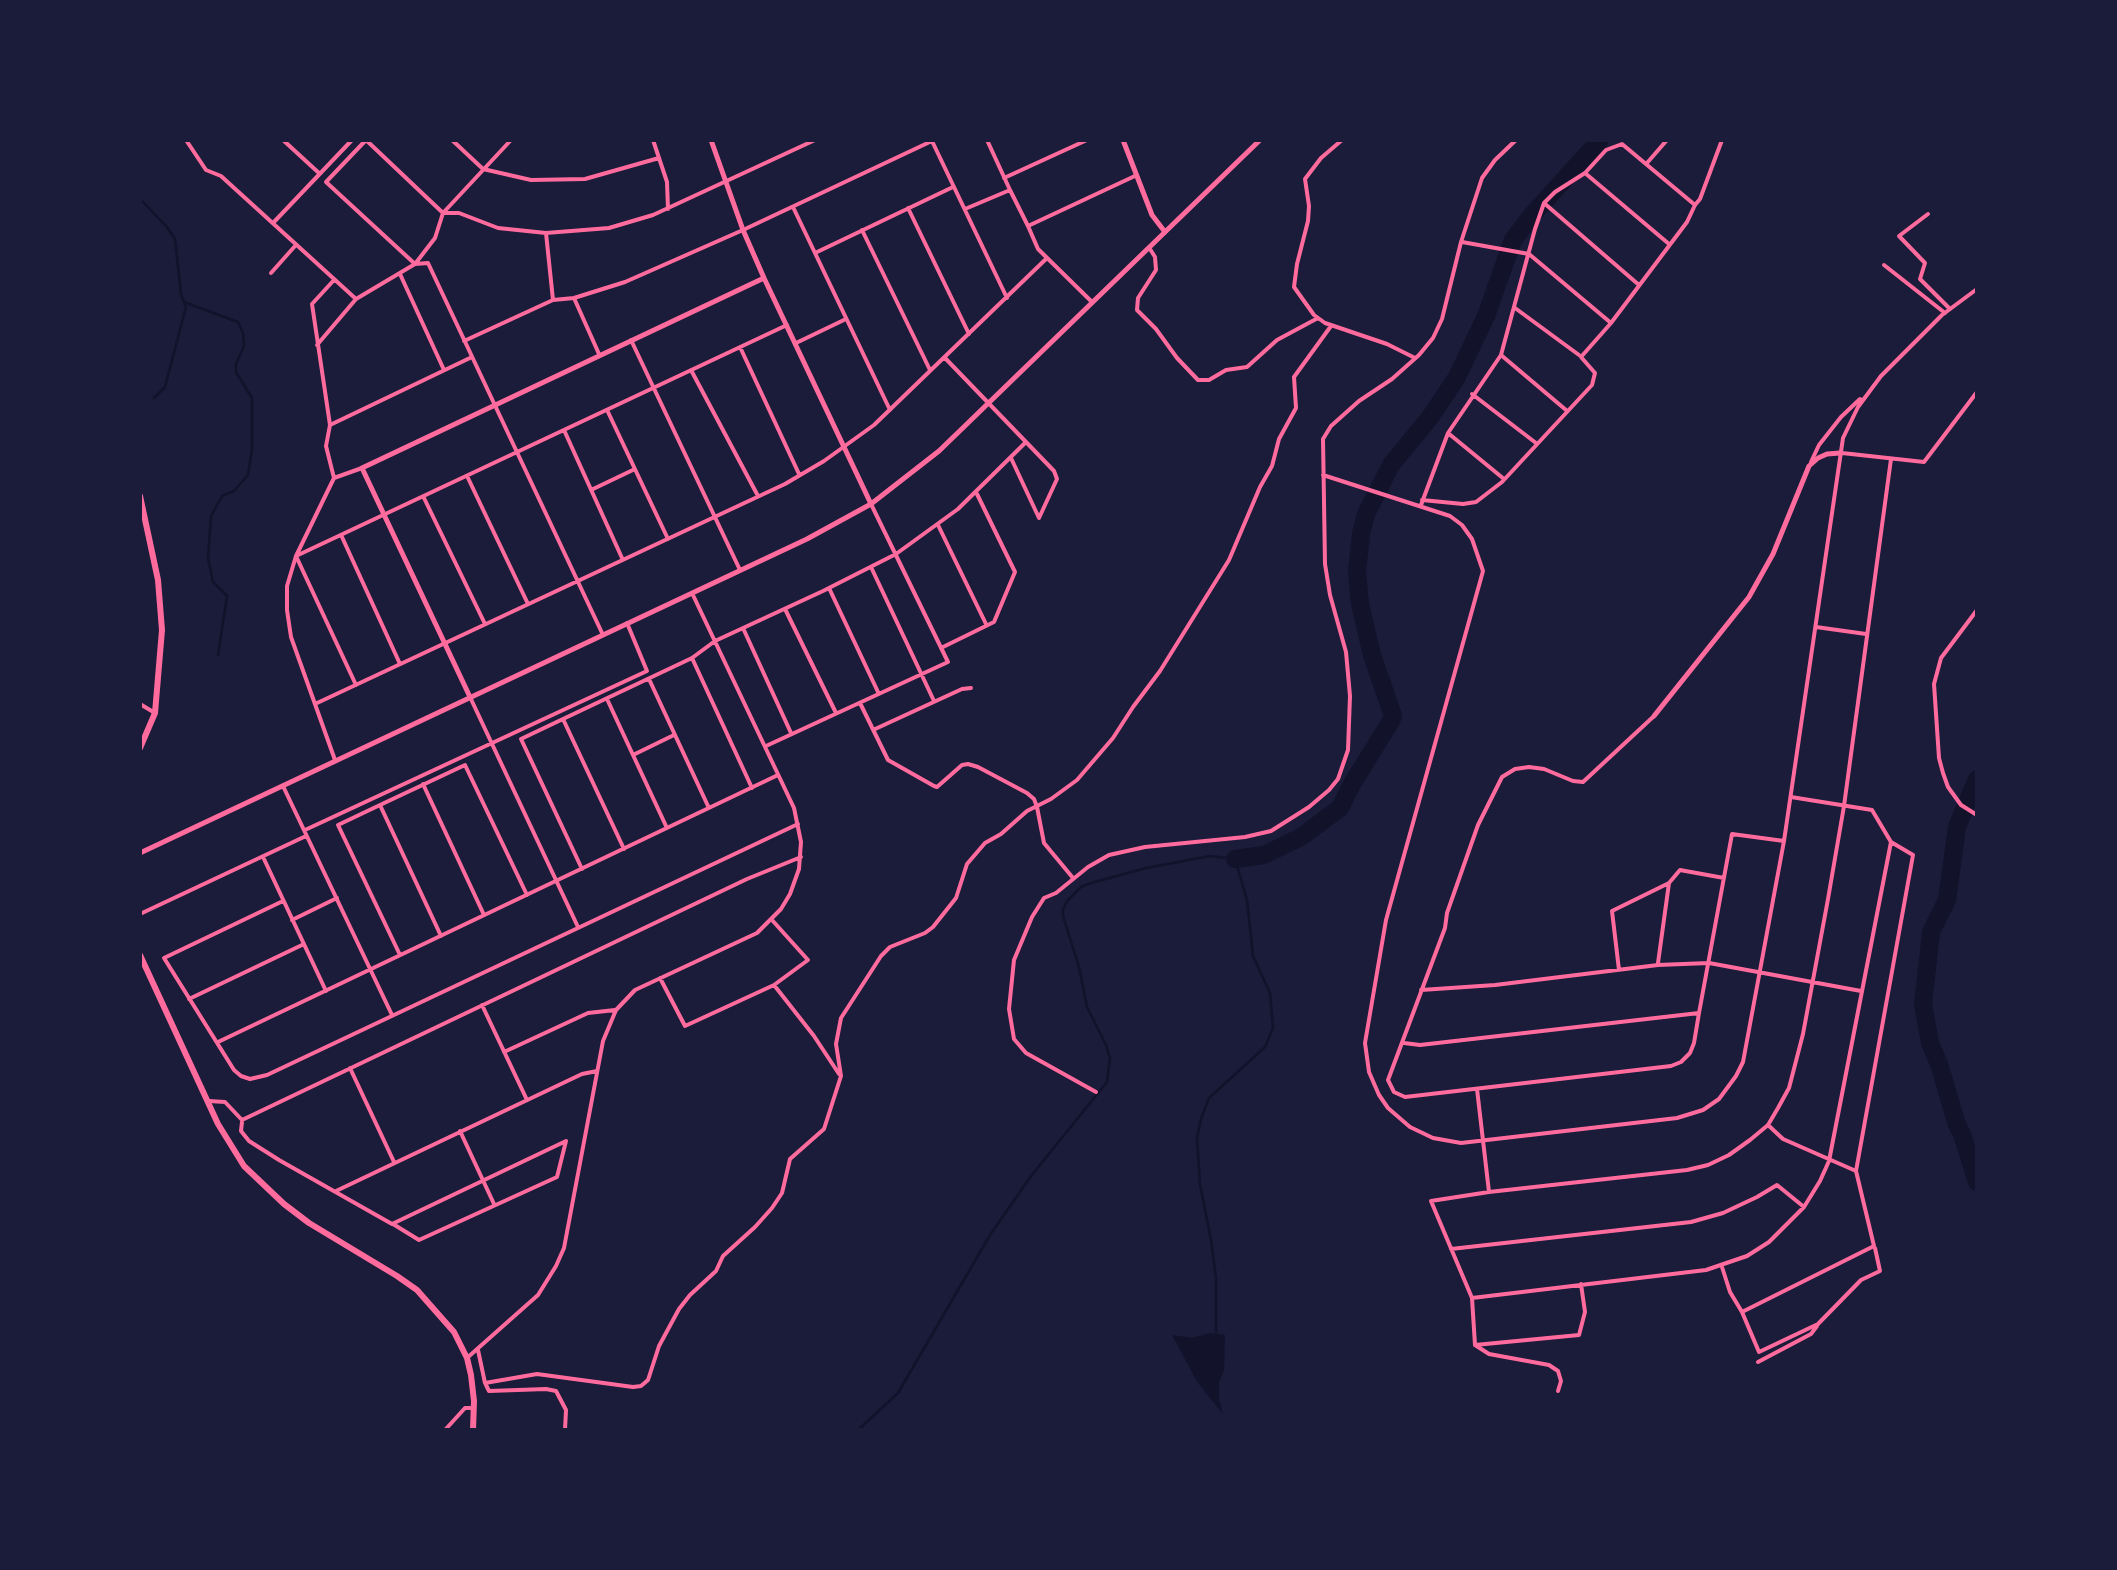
<!DOCTYPE html>
<style>
body{margin:0}
#map{position:relative;width:2117px;height:1570px;overflow:hidden;background:#1b1b3a;font-family:Figtree,sans-serif}
canvas{display:block}
.frame{position:absolute;inset:0;border:142px solid #1b1b3a;pointer-events:none}
</style>
<div id="map">
<canvas width="2117" height="1570"></canvas>
<div class="frame"></div>
</div>
<script>
const ctx = document.querySelector('canvas').getContext('2d');
ctx.lineJoin = 'round';
function paint(path, color) { ctx.fillStyle = color; ctx.fill(path, 'evenodd'); }
const toPath = rows => new Path2D(rows.map(r => 'M' + r).join(''));
function strokePath(path, color, width, dash) { ctx.strokeStyle = color; ctx.lineWidth = width; ctx.lineCap = dash ? 'butt' : 'round'; ctx.setLineDash(dash || []); ctx.stroke(path); }
paint(toPath([
 [1210,1333,1225,1335,1224,1370,1219,1382,1219,1399,1223,1414,1198,1383,1172,1335,1192,1338]
]), '#12122b');
strokePath(toPath([
 [140,199,167,227,175,239,181,294,186,307,165,387,154,398],
 [184,302,238,322,243,333,244,346,236,364,236,372,252,398,252,449,248,475,234,491,222,496,211,516,208,558,213,582,227,596,218,655],
 [858,1430,898,1393,990,1235,1031,1176,1107,1082,1110,1058,1106,1045,1087,1007,1079,967,1063,916,1063,909,1068,900,1081,887,1091,883,1146,868,1210,856,1235,859,1247,900,1253,956,1270,993,1273,1028,1265,1047,1209,1098,1201,1119,1197,1138,1200,1184,1211,1240,1216,1278,1216,1332]
]), '#12122b', 2.5);
strokePath(toPath([
 [1977,779,1957,827,1947,900,1931,932,1923,1004,1930,1043,1939,1064,1957,1125,1962,1134,1977,1182],
 [1235,859,1264,855,1301,837,1340,808,1352,784,1391,721,1393,716,1372,655,1360,604,1357,572,1361,534,1366,514,1391,465,1431,416,1457,377,1486,316,1513,240,1532,215,1600,140]
]), '#12122b', 18);
strokePath(toPath([
 [186,140,206,170,221,176,356,299],
 [283,140,320,174],
 [366,140,326,182,415,264,428,263,603,635],
 [366,140,443,213,459,213,498,228,546,233,609,228,653,215,815,140],
 [452,140,483,169,531,180,585,179,659,158],
 [653,140,667,182,668,209],
 [1291,140,1303,140],
 [1342,140,1321,158,1305,179,1309,206,1308,221,1297,264,1294,287,1314,315,1325,323,1387,344,1415,358],
 [932,141,1007,298],
 [1647,163,1667,140],
 [1585,173,1669,244],
 [1004,178,1087,140],
 [1010,190,1028,226],
 [1544,203,1639,285],
 [793,207,890,410],
 [908,208,969,334],
 [965,209,1010,190,987,140],
 [1928,214,1899,236,1925,263,1920,279,1950,309],
 [273,223,352,140],
 [862,230,930,370],
 [546,233,553,300],
 [1462,242,1529,254,1611,323],
 [1150,249,1155,257,1156,270,1138,298,1137,310,1156,329,1177,358,1198,380,1209,380,1226,370,1247,367,1277,340,1318,318],
 [815,253,953,187],
 [1884,265,1945,313],
 [271,273,295,246],
 [400,274,444,370],
 [574,298,625,282,743,230,934,140],
 [1092,302,1038,249,1028,226,1137,175],
 [1515,308,1579,355],
 [631,340,740,570],
 [464,341,553,300,574,298,599,354],
 [796,343,846,319],
 [317,345,356,299,415,264,435,238,443,213,511,140],
 [740,347,799,474],
 [1501,355,1566,410],
 [945,358,1054,471,1057,479,1039,518,1011,458],
 [691,370,758,496],
 [1472,394,1536,443],
 [608,412,668,539],
 [330,425,472,357],
 [564,430,622,558],
 [1448,433,1504,479],
 [1842,453,1924,462,1977,392],
 [1811,462,1819,445,1841,417,1860,399],
 [1323,475,1450,516,1462,525,1472,539,1483,571,1386,920,1365,1043,1369,1072,1379,1095,1388,1108,1410,1127,1433,1138,1461,1143,1677,1118,1703,1110,1719,1099,1736,1076,1743,1062,1784,841,1843,438,1858,407,1881,376,1942,315,1977,289],
 [334,478,326,446,330,425,312,304,334,280],
 [468,478,528,604],
 [591,490,635,469],
 [424,498,485,624],
 [1422,500,1463,504,1476,502,1502,482,1592,385,1595,373,1581,357,1611,323,1687,222,1695,205,1700,199,1722,140],
 [1421,505,1448,433,1501,355,1535,229,1544,203,1555,192,1585,173,1606,150,1622,144,1695,205],
 [938,525,986,624],
 [342,537,400,664],
 [871,567,934,701],
 [829,588,878,692],
 [785,609,836,713],
 [1977,610,1941,658,1934,684,1939,758,1943,773,1948,787,1961,805,1977,815],
 [1816,627,1866,634],
 [743,628,791,733],
 [941,648,994,622,1015,572,977,494],
 [692,658,715,641,823,591,896,554,958,509,1026,442],
 [649,679,708,806],
 [356,685,296,556,787,325],
 [470,697,578,927],
 [607,699,666,826],
 [860,703,888,760,934,786,937,787,962,765,968,764,978,767,1027,793,1034,799,1037,807,1044,843,1073,878],
 [140,704,155,713],
 [315,704,785,484,824,461,874,425,1047,258],
 [1653,717,1583,782,1573,781,1544,769,1529,767,1515,769,1502,777,1478,825,1447,913,1445,928,1388,1080,1394,1092,1405,1097,1671,1066,1681,1062,1690,1053,1694,1043,1699,1013],
 [563,719,624,849],
 [873,730,962,689,971,688],
 [766,746,948,662,871,504],
 [633,755,674,735],
 [335,760,291,637,287,610,287,586,296,556,334,478,362,468],
 [423,784,484,915],
 [283,786,392,1015],
 [1791,797,1872,810,1891,842,1913,855,1856,1171],
 [380,805,441,936],
 [305,830,647,671,627,623],
 [264,859,326,991],
 [582,869,521,739,563,719,692,658,752,788],
 [283,901,164,958,234,1070,241,1076,250,1079,267,1075,798,824],
 [140,914,306,836],
 [292,920,337,898],
 [400,955,338,825,380,805,465,765,527,895],
 [1658,963,1669,883],
 [1619,970,1612,911,1669,883,1680,870,1724,878],
 [660,978,685,1026,774,985,808,960,772,920],
 [774,985,814,1036,839,1074],
 [1421,990,1495,985,1658,965,1709,963,1861,991],
 [189,999,302,945],
 [482,1005,527,1100],
 [218,1042,778,775],
 [1404,1043,1420,1045,1699,1013,1732,834,1784,841],
 [504,1052,588,1013,615,1010],
 [350,1068,394,1162],
 [1477,1089,1489,1192,1431,1201,1472,1298,1706,1270,1747,1256,1769,1242,1804,1207,1820,1181,1829,1161,1891,842],
 [1096,1092,1026,1053,1014,1039,1009,1009,1014,960,1032,917,1044,898,1056,893,1088,867,1109,855,1145,847,1245,837,1271,831,1309,807,1329,790,1338,779,1348,750,1350,696,1346,652,1330,595,1325,564,1323,439,1331,426,1359,401,1392,379,1419,355,1433,338,1442,319,1461,242,1482,178,1495,160,1516,140],
 [209,1101,225,1102,242,1120,747,879,801,857],
 [242,1122,241,1131,249,1141,279,1160,392,1224,566,1141],
 [460,1131,494,1204],
 [336,1191,582,1074,597,1071],
 [1489,1192,1687,1170,1708,1165,1729,1155,1750,1140,1768,1125,1778,1108,1789,1088,1803,1034,1828,899,1844,806,1891,459],
 [393,1224,419,1240,557,1177,566,1141],
 [1451,1249,1691,1222,1723,1213,1757,1197,1777,1185,1804,1207],
 [1722,1267,1730,1292,1742,1312,1874,1246,1856,1171,1783,1139,1768,1125],
 [1472,1298,1475,1345,1579,1335,1585,1312,1581,1284],
 [1742,1312,1759,1352,1818,1324,1861,1280,1880,1271,1875,1248],
 [1475,1345,1489,1354,1549,1365,1558,1371,1561,1381,1558,1391],
 [478,1350,485,1383,537,1374,633,1387,641,1386,648,1380,659,1346,679,1309,690,1295,716,1271,723,1256,755,1227,772,1208,782,1193,790,1159,824,1129,841,1076,836,1044,841,1018,881,956,890,947,925,933,933,927,956,898,967,864,985,843,1001,834,1027,811,1051,799,1077,780,1113,738,1133,707,1160,671,1229,560,1260,487,1272,466,1279,439,1296,408,1294,377,1331,326],
 [467,1358,538,1295,556,1266,564,1248,603,1041,616,1010,635,990,757,933,781,909,790,894,799,869,801,842,794,808,692,593],
 [1758,1362,1811,1334,1817,1326],
 [486,1385,489,1391,546,1389,556,1391,566,1410,565,1430],
 [445,1430,465,1408,474,1408]
]), '#ff6b9d', 4);
strokePath(toPath([
 [711,140,743,230,764,278,871,504],
 [1123,140,1152,215,1165,232],
 [470,697,362,468,764,278],
 [1654,716,1749,597,1773,554,1809,466,1818,458,1827,454,1840,453]
]), '#ff6b9d', 5);
strokePath(toPath([
 [140,853,807,539,871,504,939,451,1260,140]
]), '#ff6b9d', 5);
strokePath(toPath([
 [140,496,158,580,162,630,155,713,140,748],
 [140,955,218,1124,244,1166,284,1204,309,1223,397,1276,417,1290,454,1332,467,1358,471,1375,474,1401,473,1430]
]), '#ff6b9d', 6);
</script>
